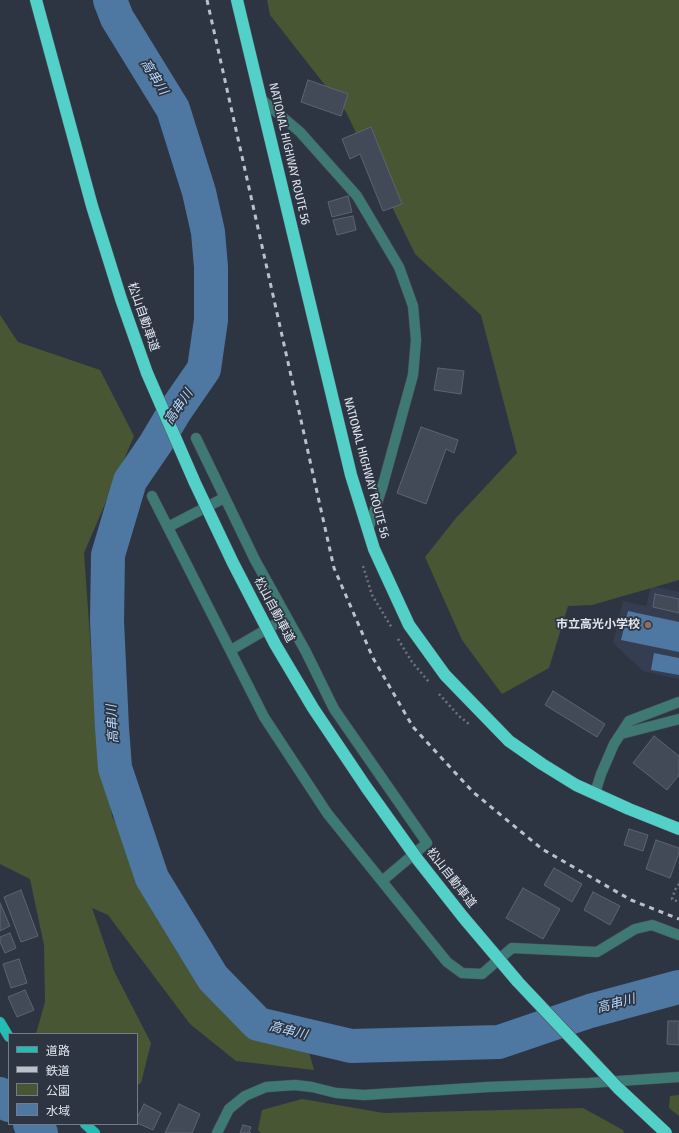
<!DOCTYPE html>
<meta charset="utf-8">
<style>
body{margin:0}
#map{position:relative;width:679px;height:1133px;overflow:hidden;background:#2e3542;font-family:"Fira Sans Condensed","Noto Sans JP",sans-serif}
canvas{display:block}
.legend{position:absolute;left:8px;top:1033px;width:130px;height:92px;box-sizing:border-box;background:#2e3542;border:1px solid #767c87;margin:0;padding:5px 7px;list-style:none;font-size:12px;color:#e1e6ee}
.legend li{display:flex;align-items:center;gap:8px;height:20px}
.legend b{width:20px;border:1px solid #767c87}
</style>
<div id="map">
<canvas width="679" height="1133"></canvas>
<ul class="legend">
<li><b style="height:5px;background:#24bcb3"></b>道路</li>
<li><b style="height:5px;background:#bbc1ca"></b>鉄道</li>
<li><b style="height:11px;background:#485634"></b>公園</li>
<li><b style="height:11px;background:#4e78a1"></b>水域</li>
</ul>
</div>
<script>
const ctx = document.querySelector('canvas').getContext('2d');
ctx.lineJoin = 'round';
function paint(path, color) { ctx.fillStyle = color; ctx.fill(path, 'evenodd'); }
const toPath = rows => new Path2D(rows.map(r => 'M' + r).join(''));
function strokePath(path, color, width, dash) { ctx.strokeStyle = color; ctx.lineWidth = width; ctx.lineCap = dash ? 'butt' : 'round'; ctx.setLineDash(dash || []); ctx.stroke(path); }
function write(font, color, halo, rows, align = 'center') {
  ctx.font = font + ' "Fira Sans Condensed","Noto Sans JP",sans-serif'; ctx.lineWidth = 3.5; ctx.setLineDash([]); ctx.textBaseline = 'middle'; ctx.strokeStyle = halo; ctx.fillStyle = color; for (const [text, x, y, turn = 0] of rows) {
    ctx.save(); ctx.translate(x, y); ctx.rotate((+turn || 0) * Math.PI / 180); ctx.textAlign = isNaN(turn) ? turn : align; if (halo) ctx.strokeText(text, 0, 0); ctx.fillText(text, 0, 0); ctx.restore();
  }
}
paint(toPath([
 [651,586,679,592,679,679,643,671,613,643,623,601,646,606]
]), '#353e51');
paint(toPath([
 [267,0,679,0,679,580,592,605,568,606,549,668,502,694,462,640,425,557,456,518,517,453,481,315,415,254,346,112,270,15],
 [0,315,18,342,100,370,134,436,84,553,94,694,112,816,161,910,205,978,275,1035,309,1052,314,1070,236,1061,190,1024,108,915,92,908,114,971,151,1043,141,1083,137,1085,137,1034,36,1034,45,1002,44,945,30,879,0,864],
 [679,1095,679,1116,669,1108,670,1096],
 [302,1099,384,1113,583,1108,623,1130,624,1133,261,1133,258,1130,262,1110]
]), '#485634');
paint(toPath([
 [628,611,679,622,679,652,621,640],
 [654,653,679,658,679,675,651,670]
]), '#4e78a1');
strokePath(toPath([
 [110,0,117,18,173,109,199,192,208,232,211,267,211,320,204,369,175,411,156,443,130,481,108,555,107,621,112,728,115,768,152,878,213,978,258,1024,351,1046,499,1042,590,1011,679,987],
 [0,1094,9,1105],
 [30,1124,41,1133]
]), '#4e78a1', 34);
const building = toPath([
 [308,80,348,94,341,116,301,102,308,80],
 [371,127,402,204,383,211,360,154,350,159,342,139,371,127],
 [348,196,352,212,332,217,328,202,348,196],
 [353,216,356,230,337,235,333,220,353,216],
 [438,368,464,371,461,394,434,390,438,368],
 [421,427,458,440,454,453,446,449,426,504,397,493,421,427],
 [655,594,679,599,679,613,653,607,655,594],
 [553,691,605,724,597,737,545,705,553,691],
 [654,736,679,756,679,775,667,790,633,763,654,736],
 [629,829,648,835,643,851,624,845,629,829],
 [656,840,679,848,679,853,670,878,646,869,656,840],
 [554,868,582,884,572,902,544,885,554,868],
 [523,888,560,909,543,939,506,918,523,888],
 [21,890,38,936,21,942,4,897,21,890],
 [593,892,620,906,610,925,584,910,593,892],
 [0,903,10,926,0,931,0,903],
 [10,933,16,948,5,953,0,942,0,937,10,933],
 [19,959,27,983,11,988,3,964,19,959],
 [25,990,34,1010,17,1017,8,997,25,990],
 [668,1021,679,1021,679,1045,667,1044,668,1021],
 [144,1104,161,1113,153,1130,137,1123,137,1118,144,1104],
 [179,1104,200,1114,192,1133,165,1133,179,1104],
 [243,1125,251,1127,249,1132,251,1133,240,1133,243,1125]
]);
paint(building, '#424a58');
strokePath(building, '#5c6472', 1);
const minor = toPath([
 [261,99,300,132,357,196,399,267,413,306,416,340,413,375,382,488,368,530],
 [196,438,255,560,306,652,334,709,427,843,382,881],
 [152,496,264,717,327,813,447,962,462,973,482,974,512,948,597,952,635,929,652,925,679,935],
 [168,527,224,498],
 [231,650,286,618],
 [621,734,679,719],
 [595,793,601,774,614,744,629,721,679,702],
 [217,1133,229,1109,245,1096,266,1087,295,1085,312,1087,336,1093,364,1095,488,1087,589,1083,679,1077]
]);
const major = toPath([
 [0,1022,9,1037],
 [85,1124,95,1133]
]);
const highway = toPath([
 [36,0,92,206,121,299,147,373],
 [237,0,351,475,374,549,409,625,445,675,509,741,542,764,576,785,629,809,679,829]
]);
strokePath(minor, '#4b515e', 11);
strokePath(major, '#4b515e', 11);
strokePath(highway, '#4b515e', 13);
strokePath(toPath([
 [363,566,372,595,392,628],
 [398,639,412,662,429,682],
 [439,694,459,716,469,724],
 [679,884,675,890,672,899,679,902]
]), '#6e7580', 2.5, [2, 3]);
strokePath(minor, '#3e7974', 10);
strokePath(major, '#24bcb3', 10);
strokePath(highway, '#53d1c8', 12);
strokePath(toPath([
 [207,0,334,568,373,658,413,727,473,792,542,849,631,900,679,919]
]), '#bbc1ca', 3, [5, 5]);
const highwayBridge = toPath([
 [147,373,195,483,233,563,275,644,313,708,366,787,418,860,463,917,518,982,618,1088,666,1133]
]);
strokePath(highwayBridge, '#4b515e', 13, []);
strokePath(highwayBridge, '#53d1c8', 12);
for (const [x, y, r, color] of [
 [648,625,4,"#8d6e63"]
]) { const dot = new Path2D(); dot.arc(x, y, r, 0, 2 * Math.PI); ctx.fillStyle = color; ctx.fill(dot); strokePath(dot, '#2e3542', 1.5); }
write('12px', '#e1e6ee', '#2e3542', [
 ["NATIONAL HIGHWAY ROUTE 56",289,154,77],
 ["松山自動車道",143,317,71],
 ["NATIONAL HIGHWAY ROUTE 56",366,468,75],
 ["松山自動車道",274,610,62],
 ["松山自動車道",451,878,52]
]);
write('bold 12px', '#e1e6ee', '#2e3542', [
 ["市立高光小学校",640,625]
], 'right');
write('italic 13px', '#b3d9fe', '#2e3542', [
 ["高串川",154,77,58],
 ["高串川",179,407,-56],
 ["高串川",113,724,-93],
 ["高串川",616,1004,-15],
 ["高串川",288,1031,14]
]);
</script>
